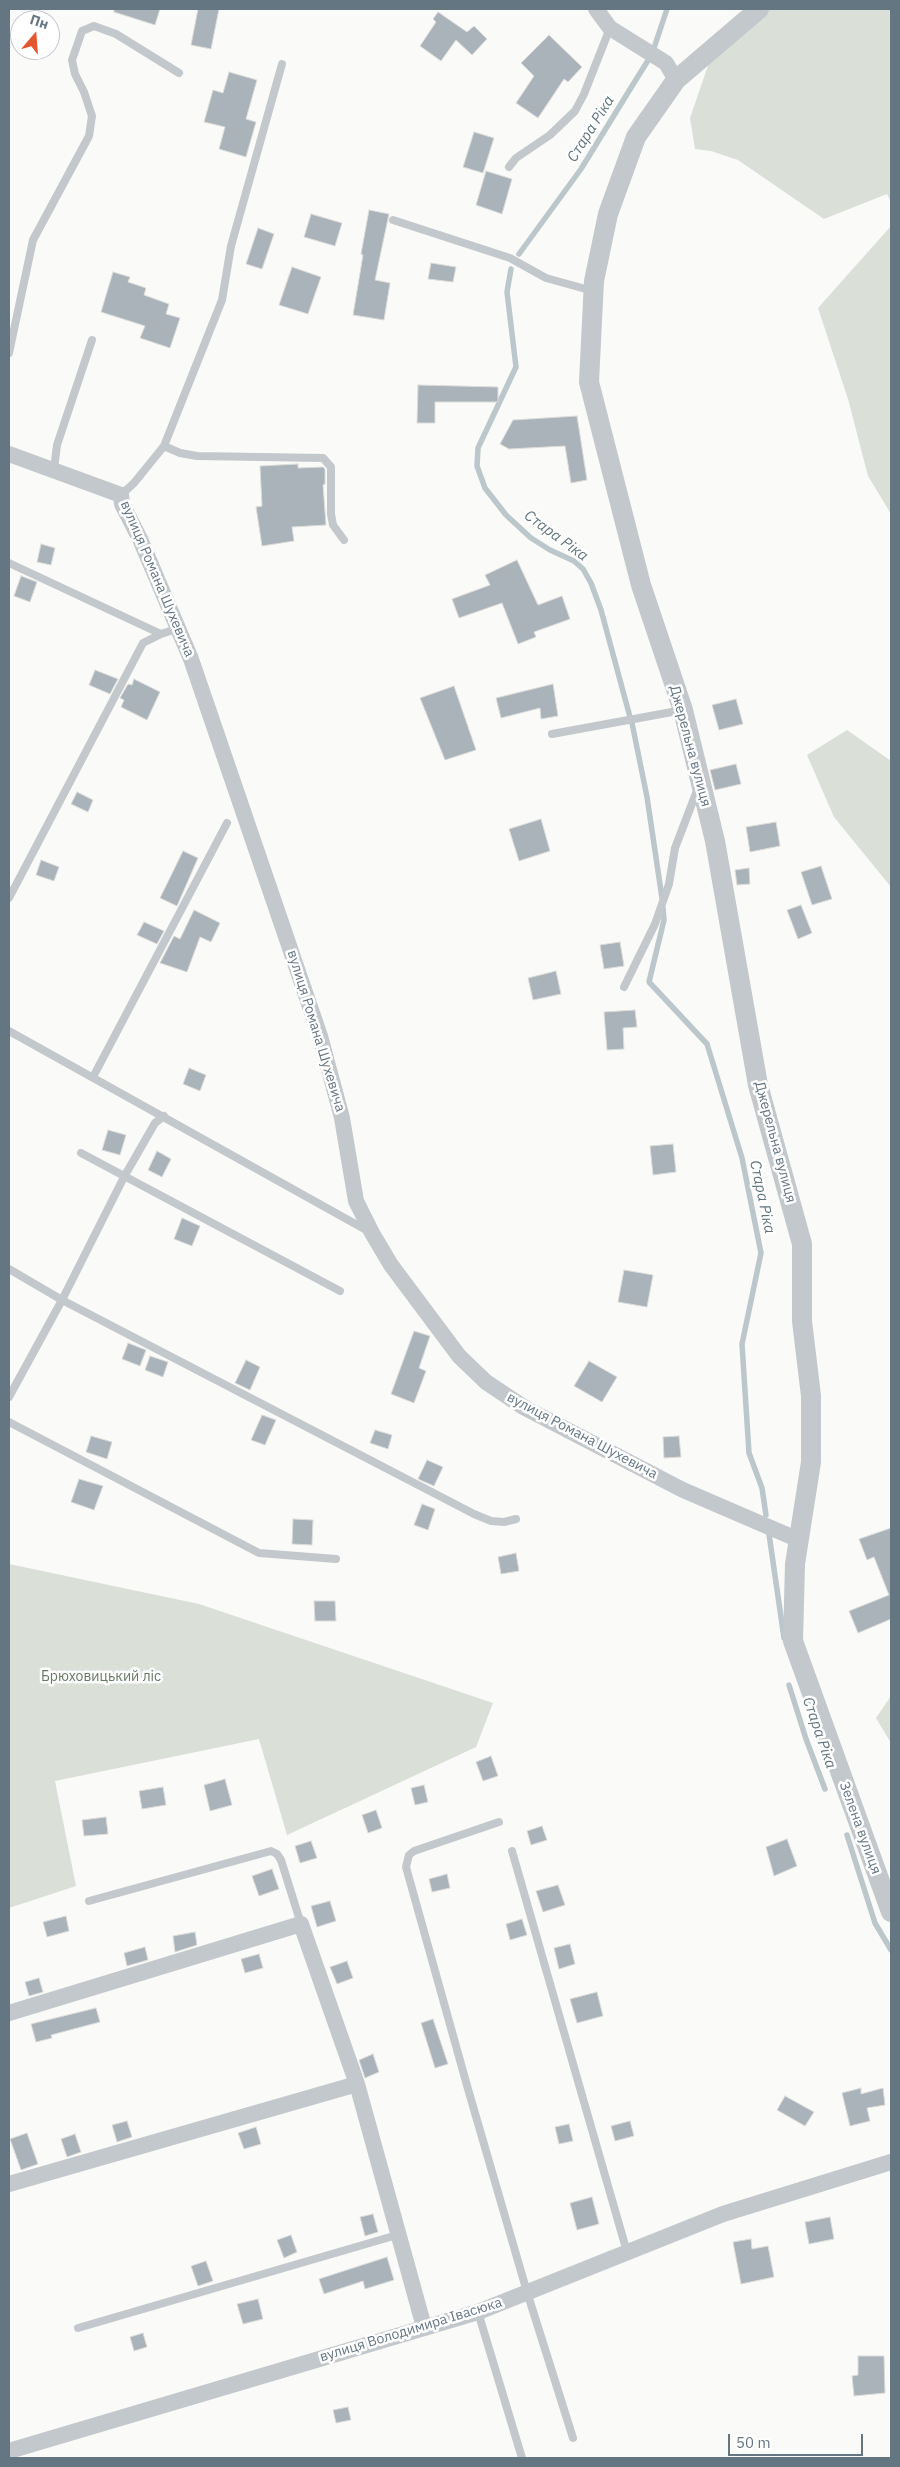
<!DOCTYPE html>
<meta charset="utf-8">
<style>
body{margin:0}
#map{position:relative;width:900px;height:2467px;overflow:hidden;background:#fafaf8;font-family:"IBM Plex Sans",sans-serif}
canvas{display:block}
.frame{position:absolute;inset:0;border:10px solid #657683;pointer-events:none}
.north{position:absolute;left:10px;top:10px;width:50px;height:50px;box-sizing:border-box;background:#fff;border:1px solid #c1c8cd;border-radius:50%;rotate:18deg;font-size:14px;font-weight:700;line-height:20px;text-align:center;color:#657683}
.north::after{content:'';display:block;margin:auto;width:18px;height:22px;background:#e4572e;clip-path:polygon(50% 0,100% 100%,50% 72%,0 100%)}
.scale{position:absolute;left:728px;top:2434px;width:135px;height:22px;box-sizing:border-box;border:2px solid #657683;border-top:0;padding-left:6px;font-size:15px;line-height:18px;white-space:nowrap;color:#657683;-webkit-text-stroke:4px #fff;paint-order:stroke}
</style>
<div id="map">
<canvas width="900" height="2467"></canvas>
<div class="frame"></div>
<div class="north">Пн</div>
<div class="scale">50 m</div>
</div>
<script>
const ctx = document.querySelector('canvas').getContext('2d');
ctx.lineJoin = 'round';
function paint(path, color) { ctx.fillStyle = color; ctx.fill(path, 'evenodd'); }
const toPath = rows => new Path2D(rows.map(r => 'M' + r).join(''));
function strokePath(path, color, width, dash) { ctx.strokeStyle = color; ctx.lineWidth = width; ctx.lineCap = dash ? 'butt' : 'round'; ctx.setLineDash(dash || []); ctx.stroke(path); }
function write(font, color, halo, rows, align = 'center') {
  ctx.font = font + ' "IBM Plex Sans",sans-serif'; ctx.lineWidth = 5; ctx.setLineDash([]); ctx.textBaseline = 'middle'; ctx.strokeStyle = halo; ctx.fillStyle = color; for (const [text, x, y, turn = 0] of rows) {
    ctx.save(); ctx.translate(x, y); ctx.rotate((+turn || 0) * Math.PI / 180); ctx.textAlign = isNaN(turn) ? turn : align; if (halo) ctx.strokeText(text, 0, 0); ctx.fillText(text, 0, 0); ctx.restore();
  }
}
paint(toPath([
 [763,9,891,9,891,202,887,194,824,219,738,160,711,151,695,149,690,118,712,54],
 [891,226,891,514,868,476,848,399,818,308],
 [847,730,891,761,891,887,834,817,807,755],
 [9,1564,199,1604,493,1703,476,1747,287,1835,259,1739,55,1781,76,1886,9,1908],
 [891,1696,891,1743,876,1718]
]), '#dadfd7');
strokePath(toPath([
 [519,254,581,169,637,78,652,54,667,9],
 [511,269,507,292,516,367,478,448,477,466,485,488,506,515,531,538,550,550,574,561,583,569,591,583,601,610,630,717],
 [632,723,647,797,662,898],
 [663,908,664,920,649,982,707,1044,742,1158,761,1253,742,1344,749,1453,762,1488,766,1515],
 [769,1534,784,1638],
 [789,1685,806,1739,825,1789],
 [847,1835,875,1923,891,1950]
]), '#bbc7cb', 5.5);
const building = toPath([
 [114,9,160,9,155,25,114,12,114,9],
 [198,9,219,9,211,49,191,45,198,9],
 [438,12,467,32,474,26,487,39,472,55,456,40,441,61,420,46,436,22,433,19,438,12],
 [549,35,582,67,568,82,564,79,538,118,516,103,534,76,521,63,549,35],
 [229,72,257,80,246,119,256,122,246,157,219,149,225,127,204,122,213,90,223,93,229,72],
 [474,132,494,138,483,173,463,167,474,132],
 [486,171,512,179,502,214,476,205,486,171],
 [369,210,389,214,375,280,390,283,384,320,353,315,363,255,361,254,369,210],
 [311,214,342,223,335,246,304,237,311,214],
 [258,228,274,234,262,269,246,264,258,228],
 [431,263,456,267,453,282,428,279,431,263],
 [292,267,321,277,308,314,279,305,292,267],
 [113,272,130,277,128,282,146,288,144,295,169,304,166,314,180,318,170,348,140,338,145,326,101,312,113,272],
 [418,385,498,387,498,402,435,402,435,423,417,423,418,385],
 [577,416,587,480,571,483,565,446,509,449,500,444,513,420,577,416],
 [298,464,298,468,323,467,325,469,325,484,323,485,326,525,292,527,294,541,262,546,256,507,262,506,260,466,298,464],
 [41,544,55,548,51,565,37,562,41,544],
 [517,560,538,605,562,596,570,619,534,632,536,637,518,644,502,603,459,618,452,599,490,585,485,575,517,560],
 [21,576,37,582,30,602,14,596,21,576],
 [95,670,118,679,110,694,89,685,95,670],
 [134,679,160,692,147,720,121,707,124,700,120,698,128,684,132,685,134,679],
 [553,684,558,716,541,719,540,708,501,718,496,698,553,684],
 [454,686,476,750,445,760,420,698,454,686],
 [736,699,743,724,719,730,712,705,736,699],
 [736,764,741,784,715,790,710,770,736,764],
 [77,792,93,800,88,812,71,804,77,792],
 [541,819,550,851,519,861,509,829,541,819],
 [776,822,780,846,750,852,746,827,776,822],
 [183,851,198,858,177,906,160,898,183,851],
 [41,860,59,867,54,881,36,875,41,860],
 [821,866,832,899,812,905,801,872,821,866],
 [749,868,750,884,737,885,735,870,749,868],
 [801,905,812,933,798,939,787,910,801,905],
 [194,910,220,923,211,942,200,937,187,972,160,963,174,936,180,939,194,910],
 [144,922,164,931,157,944,137,935,144,922],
 [620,942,624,966,604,969,600,945,620,942],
 [556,971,561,994,533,1000,528,978,556,971],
 [635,1010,637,1027,623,1028,624,1049,607,1050,604,1012,635,1010],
 [189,1068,206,1075,200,1091,183,1084,189,1068],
 [108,1130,126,1135,120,1155,102,1150,108,1130],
 [673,1144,676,1172,653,1175,650,1146,673,1144],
 [157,1151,171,1159,162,1177,148,1170,157,1151],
 [182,1218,200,1226,192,1246,174,1239,182,1218],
 [624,1270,653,1275,647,1307,618,1302,624,1270],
 [414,1331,430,1336,419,1368,426,1371,414,1403,391,1394,414,1331],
 [128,1343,146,1350,140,1366,122,1359,128,1343],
 [150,1356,168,1362,163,1377,145,1370,150,1356],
 [246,1360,260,1367,250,1390,235,1383,246,1360],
 [589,1361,617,1377,602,1402,574,1386,589,1361],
 [262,1415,276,1420,265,1445,251,1440,262,1415],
 [375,1430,392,1435,388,1449,370,1443,375,1430],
 [91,1436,112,1442,107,1459,86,1452,91,1436],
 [679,1436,681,1457,664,1458,663,1437,679,1436],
 [427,1460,443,1467,434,1486,418,1479,427,1460],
 [79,1479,103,1486,94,1510,71,1502,79,1479],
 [422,1504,435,1509,428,1530,414,1525,422,1504],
 [293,1519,313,1520,312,1545,292,1544,293,1519],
 [891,1528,891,1619,858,1633,849,1611,889,1595,874,1557,867,1560,859,1539,891,1528],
 [516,1553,519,1571,501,1574,498,1557,516,1553],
 [314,1601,335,1601,336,1621,315,1621,314,1601],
 [491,1756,498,1776,483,1781,476,1762,491,1756],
 [225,1779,232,1805,210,1811,204,1785,225,1779],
 [424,1785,428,1802,415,1805,411,1788,424,1785],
 [163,1787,166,1805,142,1809,139,1791,163,1787],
 [376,1810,382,1828,368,1833,362,1815,376,1810],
 [106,1817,108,1834,84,1836,82,1820,106,1817],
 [542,1826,547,1840,531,1845,527,1831,542,1826],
 [787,1839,797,1866,774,1876,766,1847,787,1839],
 [311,1841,317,1858,300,1863,295,1846,311,1841],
 [272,1869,279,1889,259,1896,252,1876,272,1869],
 [447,1874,450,1888,432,1892,429,1879,447,1874],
 [558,1885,565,1905,543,1912,536,1891,558,1885],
 [330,1901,336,1921,317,1927,311,1906,330,1901],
 [66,1916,69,1931,47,1937,43,1922,66,1916],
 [522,1919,527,1935,510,1940,506,1924,522,1919],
 [195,1932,197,1945,175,1952,173,1936,195,1932],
 [570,1944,575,1964,559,1969,554,1948,570,1944],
 [145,1947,148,1960,127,1966,124,1953,145,1947],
 [259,1954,263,1968,245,1973,241,1959,259,1954],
 [347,1961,353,1978,337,1984,330,1967,347,1961],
 [39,1978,43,1992,29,1996,25,1982,39,1978],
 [597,1992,603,2016,577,2023,570,1999,597,1992],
 [96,2008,100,2022,51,2035,52,2038,36,2042,31,2024,96,2008],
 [433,2019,448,2064,435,2068,421,2023,433,2019],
 [373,2054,379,2072,365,2078,359,2060,373,2054],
 [861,2088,861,2094,883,2088,885,2105,867,2108,870,2121,850,2126,842,2093,861,2088],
 [785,2096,814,2112,805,2126,777,2110,785,2096],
 [127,2121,132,2137,117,2142,112,2125,127,2121],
 [630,2121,634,2136,615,2141,611,2126,630,2121],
 [569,2124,573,2141,559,2144,555,2127,569,2124],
 [256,2127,261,2144,244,2149,238,2133,256,2127],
 [27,2133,38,2164,21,2170,10,2139,27,2133],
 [75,2134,81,2152,67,2157,61,2139,75,2134],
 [592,2197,599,2224,577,2230,570,2203,592,2197],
 [373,2214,378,2232,365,2236,360,2217,373,2214],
 [830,2217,834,2239,809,2244,805,2222,830,2217],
 [291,2235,297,2252,284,2258,277,2240,291,2235],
 [751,2239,752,2249,768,2246,774,2277,741,2284,733,2242,751,2239],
 [387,2257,394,2280,365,2289,363,2281,324,2294,319,2279,387,2257],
 [206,2261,213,2281,198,2286,191,2266,206,2261],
 [258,2299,263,2319,243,2324,237,2304,258,2299],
 [143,2333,147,2347,134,2351,130,2337,143,2333],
 [858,2356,884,2356,885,2393,854,2396,852,2376,858,2375,858,2356],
 [348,2407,351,2420,336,2423,333,2410,348,2407]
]);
paint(building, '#aab3b9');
strokePath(building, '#dcdcda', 1);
strokePath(toPath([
 [509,167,516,158,550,135,575,111,584,94,610,28],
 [393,220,510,258,546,278,593,291],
 [9,353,33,240,89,136,92,116,84,92,75,74,72,60,82,31,94,26,116,34,179,73],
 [164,446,180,453,197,456,323,458,331,467,331,514,333,525,344,540],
 [54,469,57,445,92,340],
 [121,495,134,483,164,446,222,300,231,246,282,64],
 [9,563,161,634,179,628],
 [552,734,683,710],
 [9,898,143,643,161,634],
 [624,987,655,924,669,884,675,848,698,788],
 [9,1031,368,1231],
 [93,1077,227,823],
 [81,1153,340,1291],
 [9,1269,62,1300,474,1514,491,1521,504,1522,516,1519],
 [9,1397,62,1300,124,1177,155,1123,164,1116],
 [9,1422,259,1553,336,1559],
 [499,1822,414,1851,409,1855,406,1867,468,2089,527,2292,573,2438],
 [512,1851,627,2252],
 [89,1901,271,1851,277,1854,281,1860,301,1924],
 [478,2312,522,2458],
 [78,2328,397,2235]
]), '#c3c8cc', 8);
strokePath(toPath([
 [596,9,610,28,666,63,676,80],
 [9,454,121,495,122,504,140,539,191,659,320,1036,342,1118,356,1201,372,1233,391,1265,459,1356,486,1382,525,1408,683,1490,799,1540],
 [9,2013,301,1924,357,2084,424,2327],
 [9,2184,357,2084],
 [9,2451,478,2312,723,2214,891,2162]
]), '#c3c8cc', 16);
strokePath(toPath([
 [759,9,676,80,636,137,608,214,594,281,589,382,641,585,683,710,715,841,758,1085,802,1244,802,1321,811,1396,811,1462,795,1564,793,1641,891,1912]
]), '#c3c8cc', 20);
write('14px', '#657683', '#fff', [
 ["вулиця Романа Шухевича",157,579,67],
 ["Джерельна вулиця",690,746,75],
 ["вулиця Романа Шухевича",316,1031,73],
 ["Джерельна вулиця",775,1142,75],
 ["вулиця Романа Шухевича",582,1436,28],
 ["Зелена вулиця",860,1828,70],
 ["вулиця Володимира Івасюка",411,2330,-17]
]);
write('14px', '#687a64', '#fff', [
 ["Брюховицький ліс",101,1677]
]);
write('italic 15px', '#60757c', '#fff', [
 ["Стара Ріка",591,129,-58],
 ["Стара Ріка",556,536,36],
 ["Стара Ріка",762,1197,78],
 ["Стара Ріка",819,1733,71]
]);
</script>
